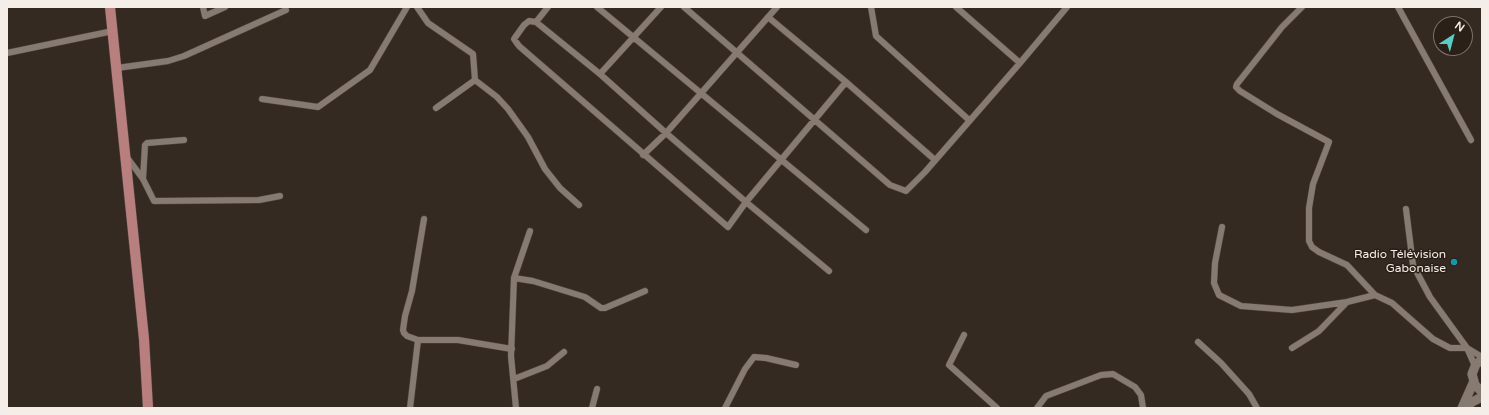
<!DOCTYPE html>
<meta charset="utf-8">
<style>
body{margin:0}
#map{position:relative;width:1489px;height:415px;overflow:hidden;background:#352a22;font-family:"Varela Round",sans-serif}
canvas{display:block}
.frame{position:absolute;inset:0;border:8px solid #f4ede8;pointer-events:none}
.north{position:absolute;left:1433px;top:16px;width:40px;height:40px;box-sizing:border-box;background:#2b2018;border:1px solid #7b726b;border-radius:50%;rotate:36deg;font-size:11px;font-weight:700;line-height:16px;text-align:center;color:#f4ede8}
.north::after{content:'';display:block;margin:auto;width:14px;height:18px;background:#55cec6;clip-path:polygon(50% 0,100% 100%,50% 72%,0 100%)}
</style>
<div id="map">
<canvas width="1489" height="415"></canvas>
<div class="frame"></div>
<div class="north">N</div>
</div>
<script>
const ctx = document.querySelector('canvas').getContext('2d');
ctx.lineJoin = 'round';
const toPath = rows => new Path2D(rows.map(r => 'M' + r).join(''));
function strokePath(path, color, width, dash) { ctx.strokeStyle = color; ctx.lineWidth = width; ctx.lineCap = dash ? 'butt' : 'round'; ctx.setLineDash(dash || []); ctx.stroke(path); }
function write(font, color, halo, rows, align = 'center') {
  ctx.font = font + ' "Varela Round",sans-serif'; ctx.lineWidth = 3; ctx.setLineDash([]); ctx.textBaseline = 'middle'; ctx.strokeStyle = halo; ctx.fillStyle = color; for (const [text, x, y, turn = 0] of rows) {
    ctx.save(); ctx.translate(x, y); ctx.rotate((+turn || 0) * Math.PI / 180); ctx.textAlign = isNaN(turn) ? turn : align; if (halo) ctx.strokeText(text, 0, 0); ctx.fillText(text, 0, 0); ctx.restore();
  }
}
const street = toPath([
 [203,7,205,16,225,7],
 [417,7,428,23,473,54,475,80,497,97,508,109,528,137,545,169,560,188,579,205],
 [597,7,866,230],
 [684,7,890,185,906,191,925,172,1020,63,1067,7],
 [871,7,876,36,969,120],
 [956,7,1020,63],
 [1302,7,1282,27,1237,84,1236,87,1240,91,1277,114,1329,142,1313,184,1309,208,1309,241,1312,247,1319,252,1347,265,1375,295,1392,303,1433,339,1450,348,1467,348,1482,357],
 [1398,7,1471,140],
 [768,17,846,82,935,160],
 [536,22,548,7],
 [7,53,113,31],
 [117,68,168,61,184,56,286,10],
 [600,74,661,7],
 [262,99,318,107,370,70,407,7],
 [436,108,475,80],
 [643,155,666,133,777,7],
 [126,156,143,179,154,201,259,200,280,196],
 [143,179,145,145,147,143,184,140],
 [1406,209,1413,265,1430,297,1467,348,1475,366],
 [424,219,412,291,405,316,403,330,404,333,407,336,418,340,458,340,512,349],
 [1222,227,1215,263,1214,283,1219,295,1241,306,1292,310,1347,302,1375,295],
 [829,271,746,202,666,133,600,74,536,22,529,21,524,25,514,39,519,46,728,227,746,202,846,82],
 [514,278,533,281,585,297,601,308,605,308,645,291],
 [964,335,949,365,997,408],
 [1198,342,1221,363,1249,394,1257,408],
 [1292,348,1319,331,1346,303],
 [514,379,547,366,564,352],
 [410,408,418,340],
 [516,408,511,356,514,278,530,231],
 [592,408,597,389],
 [725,408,745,369,754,357,766,358,796,365],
 [1037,408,1046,396,1101,375,1113,374,1135,387,1141,395,1143,408]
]);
const secondary = toPath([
 [1482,360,1476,364,1472,374,1475,385,1482,392],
 [1462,408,1474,381],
 [1466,408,1472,402,1482,397]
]);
const primary = toPath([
 [110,7,144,339,148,408]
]);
strokePath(street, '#504740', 7);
strokePath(secondary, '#504740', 10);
strokePath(primary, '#504740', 11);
strokePath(street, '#877a70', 6);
strokePath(secondary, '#877a70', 9);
strokePath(primary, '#b97f7f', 10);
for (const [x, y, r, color] of [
 [1454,262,4,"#0f9aa8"]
]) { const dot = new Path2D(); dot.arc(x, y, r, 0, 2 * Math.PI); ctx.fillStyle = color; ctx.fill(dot); strokePath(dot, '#2b2018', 1.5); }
write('12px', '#f4ede8', '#2b2018', [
 ["Radio Télévision",1446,255],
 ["Gabonaise",1446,269]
], 'right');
</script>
